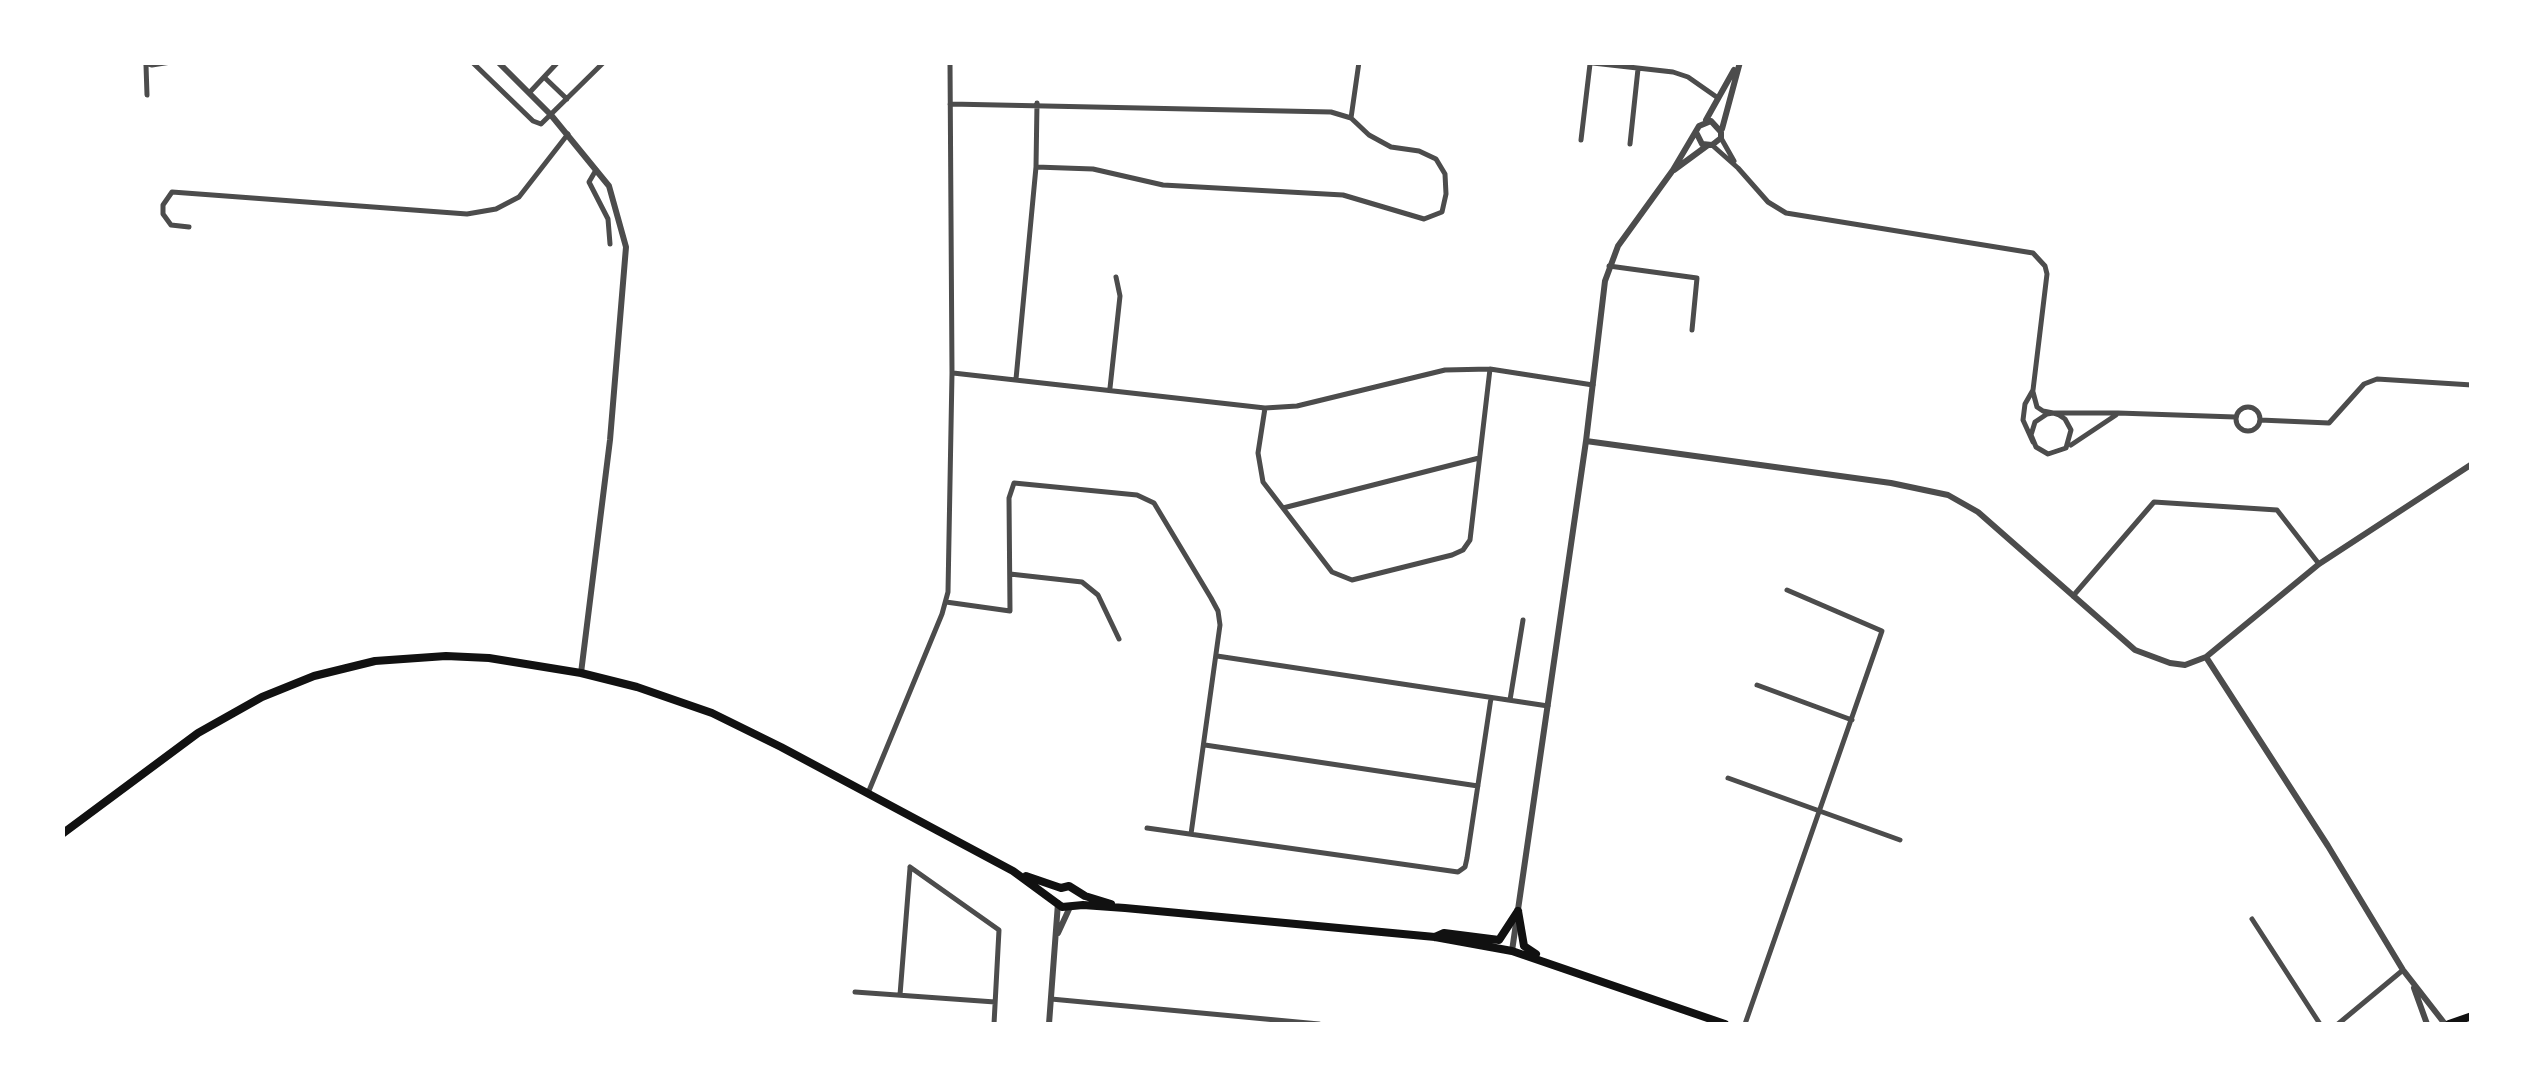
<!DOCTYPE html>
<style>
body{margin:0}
#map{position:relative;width:2534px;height:1087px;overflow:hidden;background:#fff;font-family:"Noto Sans",sans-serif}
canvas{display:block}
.frame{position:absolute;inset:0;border:65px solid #fff;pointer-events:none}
</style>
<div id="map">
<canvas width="2534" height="1087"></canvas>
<div class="frame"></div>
</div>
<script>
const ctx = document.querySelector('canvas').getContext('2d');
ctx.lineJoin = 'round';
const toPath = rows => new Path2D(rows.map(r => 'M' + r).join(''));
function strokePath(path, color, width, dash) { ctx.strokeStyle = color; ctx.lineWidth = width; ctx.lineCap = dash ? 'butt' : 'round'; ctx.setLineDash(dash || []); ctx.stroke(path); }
strokePath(toPath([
 [142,62,152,65,171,62],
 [472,62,533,121,541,124,604,62],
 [1584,62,1673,72,1688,77,1718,98],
 [146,65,147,95],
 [544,77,567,99],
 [530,92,558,62],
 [950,104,1331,112,1351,118,1369,135,1391,147,1419,151,1436,159,1445,174,1446,194,1442,212,1424,219,1343,195,1163,185,1093,169,1036,167],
 [1351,118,1359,62],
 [1721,138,1734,161],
 [1581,140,1590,64],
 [1630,144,1638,69],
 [1712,145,1738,168,1768,202,1786,213,2033,253,2045,266,2047,274,2033,390,2025,404,2023,420,2033,442],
 [596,170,589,182,608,219,610,244],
 [189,227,171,225,163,214,163,205,172,192,467,214,496,209,519,197,568,134],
 [1609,266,1697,278,1692,330],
 [953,373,1265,408,1297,406,1445,370,1490,369,1593,385],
 [1016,379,1036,167,1037,103],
 [1110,388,1120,296,1116,277],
 [2033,392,2037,407,2043,411,2053,413,2059,415,2065,419,2071,430,2066,448,2048,454,2036,447,2031,435,2035,422,2047,414,2053,413,2118,413,2235,417],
 '2236 419a12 12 0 1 1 24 0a12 12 0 1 1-24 0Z',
 [1265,408,1258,453,1263,482,1332,572,1352,580,1452,555,1463,550,1470,540,1490,369],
 [2260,420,2329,423,2364,384,2377,379,2472,385],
 [2071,445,2116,415],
 [1283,508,1479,458],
 [1010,574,1082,582,1098,595,1119,639],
 [2073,596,2154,502,2277,510,2319,564],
 [946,602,1010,611,1009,498,1014,483,1137,495,1154,503,1211,598,1218,611,1220,625,1191,834],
 [1217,656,1548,706],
 [1757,685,1852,720],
 [1510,700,1523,620],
 [1205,745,1478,786],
 [1728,778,1900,840],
 [868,793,942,614,948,592,952,373,950,62],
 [1147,828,1458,872,1465,867,1467,858,1491,698],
 [910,867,999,930,994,1024],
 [2252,919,2320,1024],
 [855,992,995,1002],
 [900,995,910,868],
 [1051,999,1319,1024],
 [1745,1024,1882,631,1787,590],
 [2338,1024,2403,970]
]), '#4c4c4c', 5);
strokePath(toPath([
 [498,62,551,115,609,186,626,247,610,440,581,673],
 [1706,120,1734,70],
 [1722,129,1740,62],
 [1674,170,1708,145],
 [1586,441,1891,483,1948,495,1978,512,2135,650,2170,663,2185,665,2206,657,2328,846,2403,970,2445,1024],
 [2206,657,2319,564,2472,464],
 [1058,933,1070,907],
 [1512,951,1586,441,1605,281,1618,246,1673,170,1699,126,1711,121,1721,132,1721,138,1712,145,1702,144,1697,134],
 [2414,988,2427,1024],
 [1049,1024,1058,903]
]), '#4c4c4c', 6);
strokePath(toPath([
 [62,834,198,733,262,697,314,676,375,661,446,656,489,658,581,673,637,687,712,713,781,747,1013,871,1062,907,1083,905,1125,908,1435,937,1512,951,1725,1024],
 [1026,876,1061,888,1069,886,1085,896,1111,904],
 [1518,911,1524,946,1536,954],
 [1435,937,1444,933,1499,940,1518,911],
 [2449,1024,2472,1016]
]), '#111', 8);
</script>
